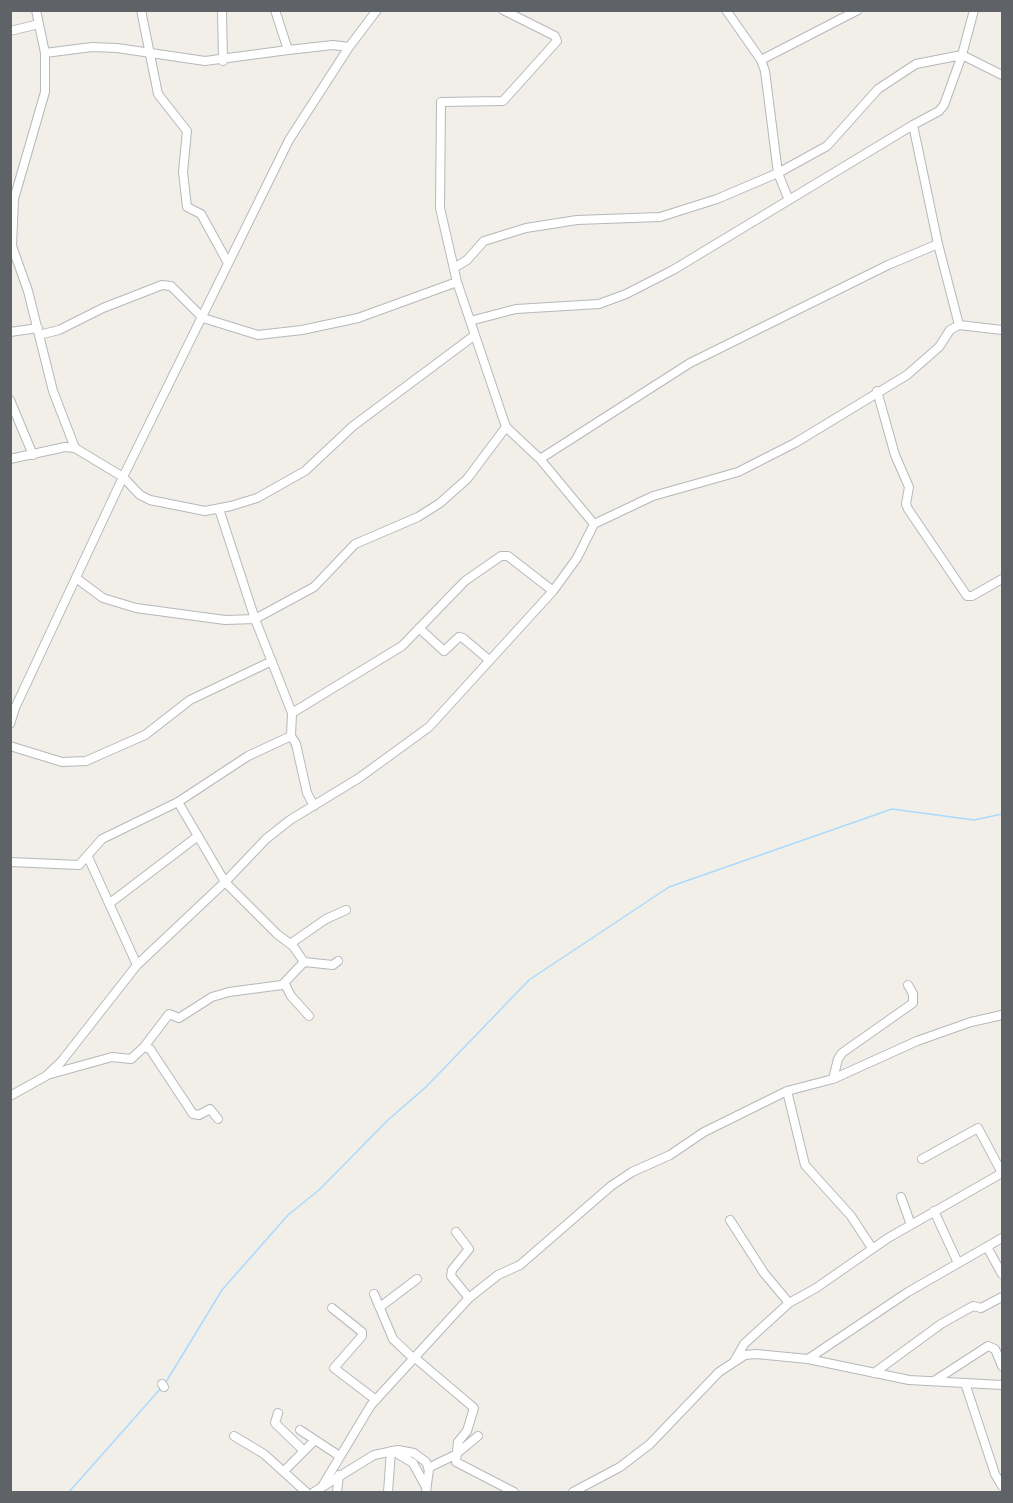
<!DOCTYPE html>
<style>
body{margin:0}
#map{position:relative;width:1013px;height:1503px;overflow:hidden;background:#f1efe8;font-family:"Titillium Web",sans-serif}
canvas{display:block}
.frame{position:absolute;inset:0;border:12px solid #5f6368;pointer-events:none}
</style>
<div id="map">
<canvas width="1013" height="1503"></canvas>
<div class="frame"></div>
</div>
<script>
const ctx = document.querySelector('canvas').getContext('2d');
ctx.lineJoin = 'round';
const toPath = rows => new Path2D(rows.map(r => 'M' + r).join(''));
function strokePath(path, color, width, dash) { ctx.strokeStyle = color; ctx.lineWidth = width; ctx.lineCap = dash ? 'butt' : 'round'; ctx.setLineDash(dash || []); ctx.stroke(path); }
strokePath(toPath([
 [166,1382,222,1290,288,1215,319,1190,388,1120,426,1087,529,980,669,887,892,809,974,820,1002,814],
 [69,1492,161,1388]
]), '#aadaff', 1.5);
const minor = toPath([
 [36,10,45,53,45,92,14,199,12,246,28,291,53,391,75,448],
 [141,10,158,94,187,131,183,172,187,207,201,214,228,263],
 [222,10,223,61],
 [275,10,288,50],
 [503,10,555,36,557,41,503,101,441,102,440,208,457,282,506,427,540,459,594,524],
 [726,10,761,60,765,71,778,173,788,198],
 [10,31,39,24],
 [45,53,92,47,117,48,205,61,288,50,333,45,349,47],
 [761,60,858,10],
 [454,268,467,260,484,241,526,228,577,220,660,217,717,199,778,173,827,146,878,89,916,64,962,55,1002,75],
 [470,321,516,309,599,304,626,294,673,270,913,125],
 [959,325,938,244,913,125,939,111,944,105,962,55,974,10],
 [10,332,38,328],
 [39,335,59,330,103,308,162,285,171,286,203,318,258,335,302,330,358,318,457,282],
 [877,391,895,455,909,487,906,504,908,509,967,596,972,596,1002,579],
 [10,400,33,455],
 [10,459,65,447,75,448,123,477,140,495,150,500,205,511,231,506,257,498,305,471,353,426,475,335],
 [540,459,690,363,888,265,938,244],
 [219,509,255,619,292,713,291,736,296,744,307,793,314,806],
 [76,578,103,598,136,608,225,620,255,619,314,587,355,544,418,517,440,503,467,479,506,427],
 [419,628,444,651,459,637,463,638,489,660],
 [292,713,402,646,465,581,501,556,508,556,553,591],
 [10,724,15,708,123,477,289,140,349,47,377,10],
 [10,746,62,762,86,761,145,735,190,700,272,661],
 [178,802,225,882,277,934,293,946,304,962],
 [88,857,137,965],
 [10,862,79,865,102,839,178,802,248,756,291,736],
 [110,903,198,836],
 [290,944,326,919,346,910],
 [285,984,291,996,309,1016],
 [144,1047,169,1014,179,1018,212,997,229,992,282,985,304,962,333,965,338,961],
 [47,1075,112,1057,131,1059,144,1047,150,1049,193,1114,199,1115,210,1109,218,1119],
 [833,1079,838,1059,842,1053,913,1003,913,994,908,985],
 [787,1091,805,1165,851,1216,872,1248],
 [10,1096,46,1076,61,1062,137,965,225,882,266,839,290,820,359,778,429,727,553,591,577,558,594,524,653,496,738,472,795,443,907,375,939,347,950,330,959,325,1002,330],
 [922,1159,978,1128,1002,1173],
 [901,1197,911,1225],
 [934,1211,958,1263],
 [730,1220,764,1273,789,1303],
 [456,1232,469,1249,452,1270,451,1276,469,1298],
 [987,1247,1002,1274],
 [374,1294,393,1339,413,1358],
 [380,1307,417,1279],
 [332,1308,362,1332,362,1336,334,1368,376,1400],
 [414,1357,474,1408,467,1431,458,1442,456,1462,514,1492],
 [808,1359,908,1292,1002,1238],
 [734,1362,744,1344,789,1303,816,1288,888,1238,1002,1173],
 [874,1373,941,1324,973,1306,981,1308,1002,1297],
 [934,1381,988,1346,995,1349,1002,1366],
 [965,1383,995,1474,1002,1486],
 [162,1384,164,1387],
 [278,1413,275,1423,304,1451],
 [300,1430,338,1455],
 [234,1436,264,1454,306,1492],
 [393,1451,413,1463,426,1487],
 [428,1468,455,1455,478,1436],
 [284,1471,315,1440],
 [323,1485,371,1405,469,1298,498,1275,520,1265,611,1186,632,1172,670,1155,704,1132,787,1091,833,1079,917,1041,971,1022,1002,1015],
 [314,1492,374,1455,398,1450,414,1453,426,1462,429,1469,426,1492],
 [337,1492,339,1475],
 [388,1492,391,1451],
 [573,1492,620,1467,650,1444,719,1372,745,1355,756,1354,808,1359,909,1380,1002,1385]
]);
strokePath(minor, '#b5b8bc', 10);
strokePath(minor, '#fff', 8);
</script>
